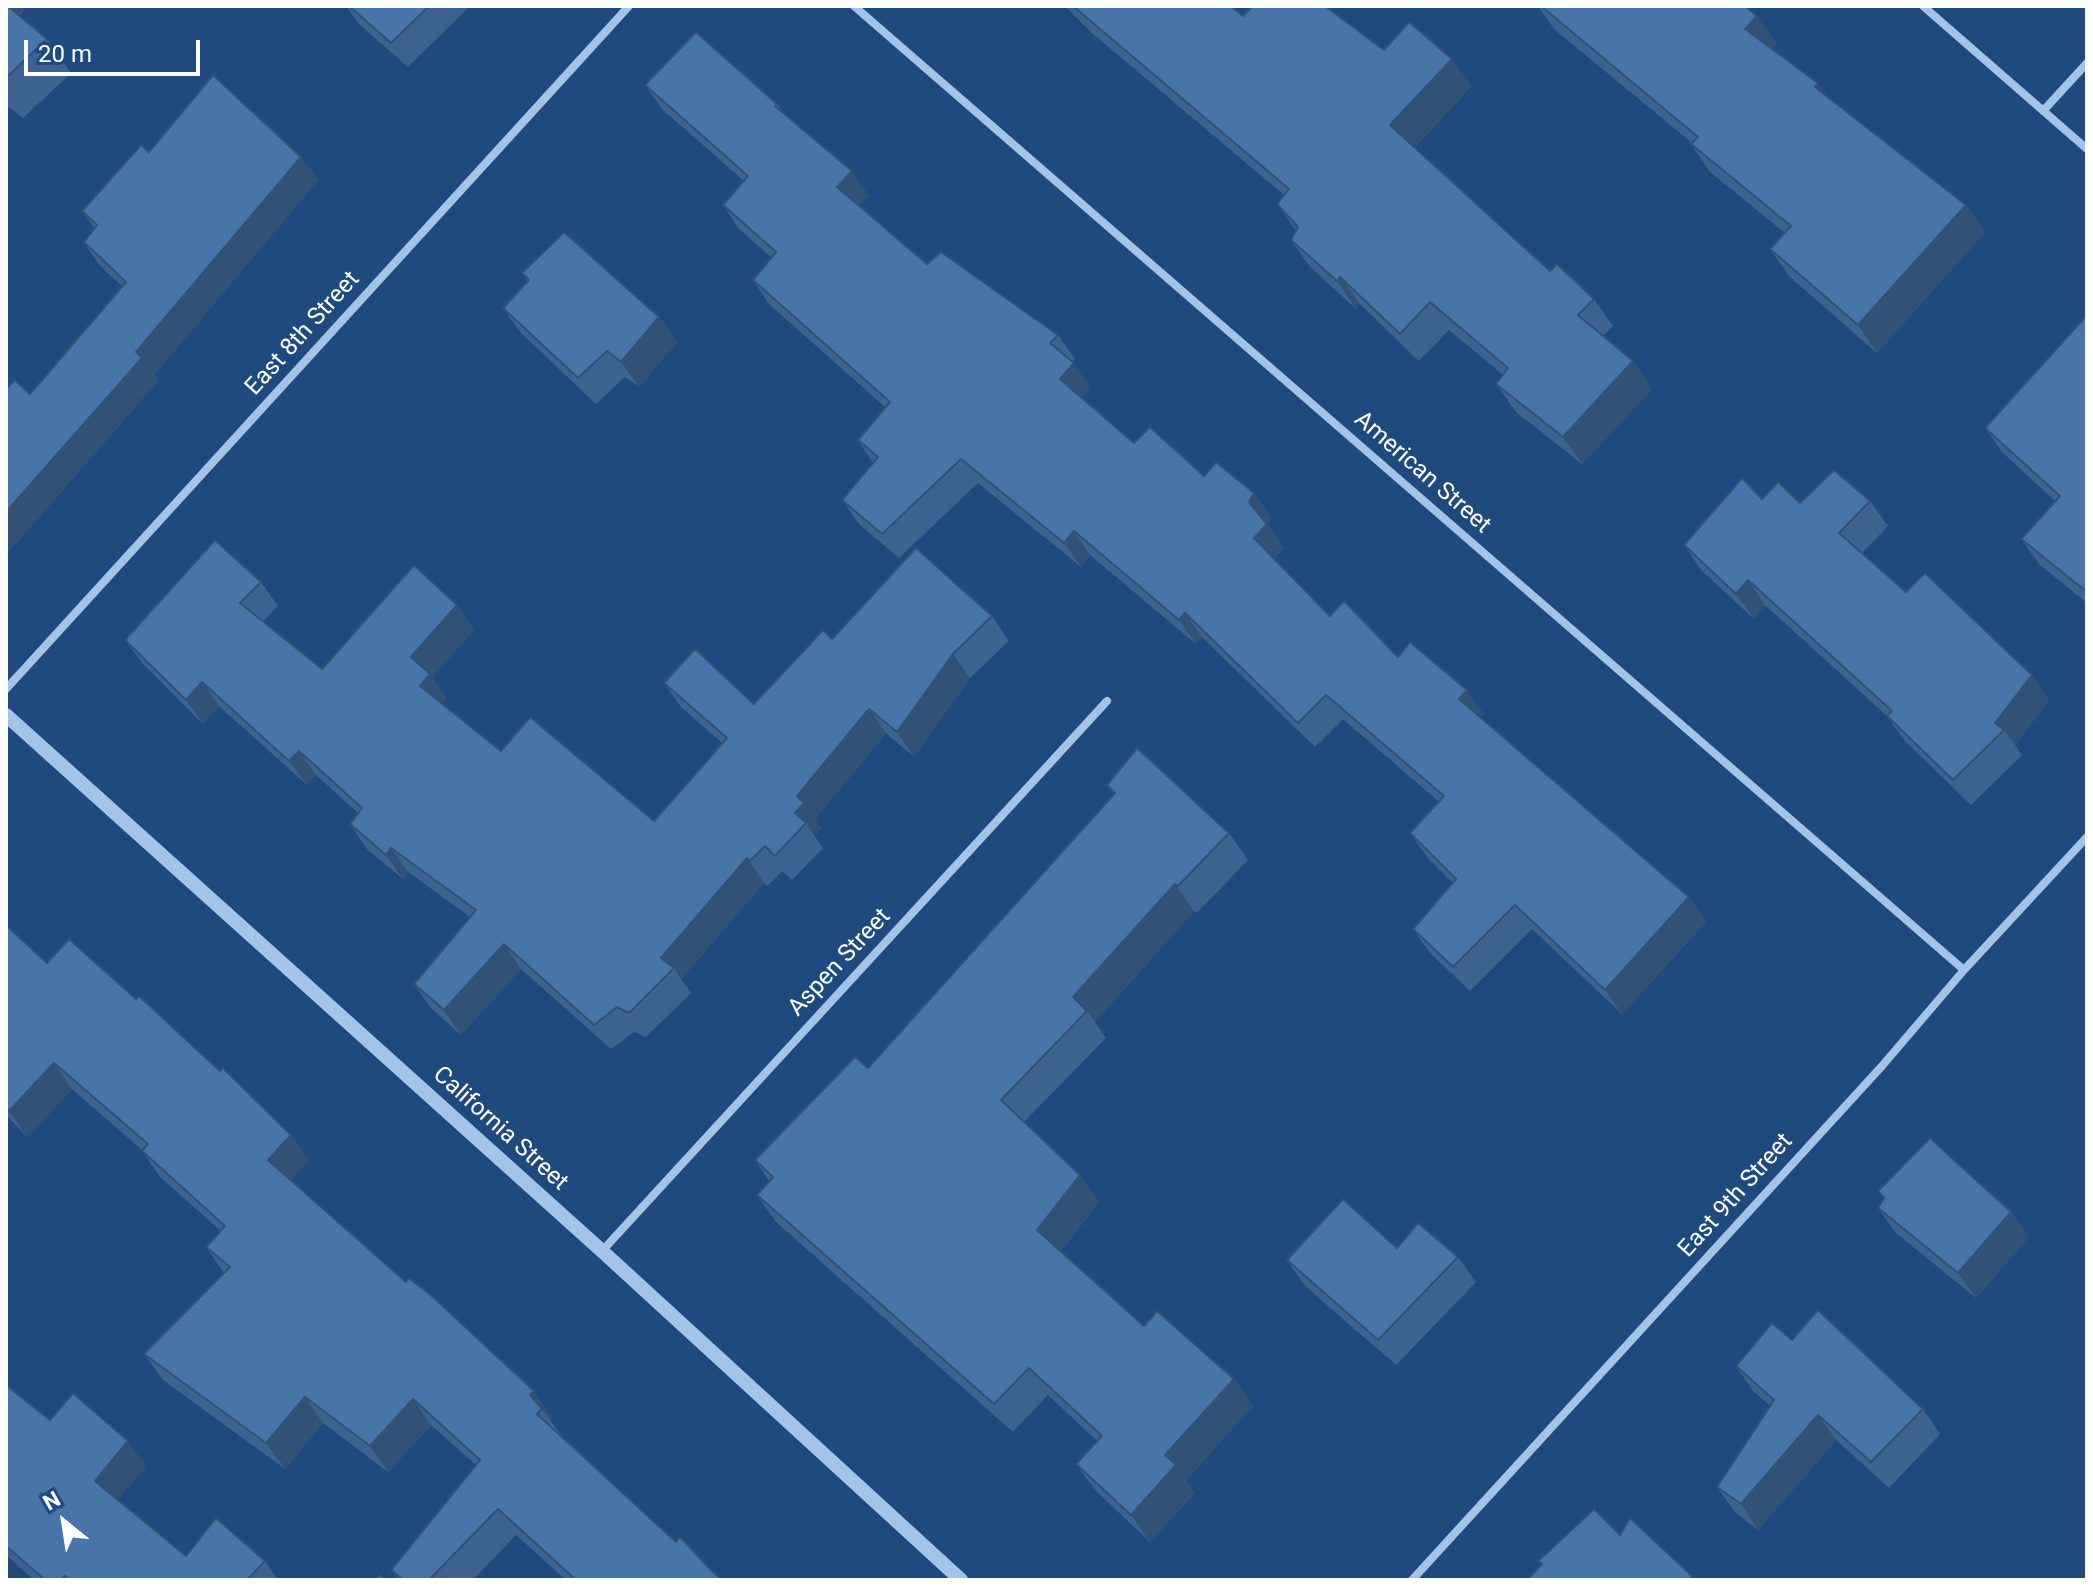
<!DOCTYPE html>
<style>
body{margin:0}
#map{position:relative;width:2093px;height:1586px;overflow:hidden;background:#1f4a7f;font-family:Roboto,sans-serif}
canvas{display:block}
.frame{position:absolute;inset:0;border:8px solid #fff;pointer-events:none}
.north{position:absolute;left:24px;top:1482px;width:80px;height:80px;-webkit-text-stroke:6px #1f4a7f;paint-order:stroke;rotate:330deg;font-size:22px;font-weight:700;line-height:32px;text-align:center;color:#fff}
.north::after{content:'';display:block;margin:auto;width:28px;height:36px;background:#fff;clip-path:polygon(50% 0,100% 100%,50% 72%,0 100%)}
.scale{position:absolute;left:24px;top:40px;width:176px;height:36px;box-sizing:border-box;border:4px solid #fff;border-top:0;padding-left:10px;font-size:24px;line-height:28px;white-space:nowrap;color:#fff;-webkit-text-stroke:6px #1f4a7f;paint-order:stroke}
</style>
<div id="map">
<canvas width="2093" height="1586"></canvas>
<div class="frame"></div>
<div class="north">N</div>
<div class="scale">20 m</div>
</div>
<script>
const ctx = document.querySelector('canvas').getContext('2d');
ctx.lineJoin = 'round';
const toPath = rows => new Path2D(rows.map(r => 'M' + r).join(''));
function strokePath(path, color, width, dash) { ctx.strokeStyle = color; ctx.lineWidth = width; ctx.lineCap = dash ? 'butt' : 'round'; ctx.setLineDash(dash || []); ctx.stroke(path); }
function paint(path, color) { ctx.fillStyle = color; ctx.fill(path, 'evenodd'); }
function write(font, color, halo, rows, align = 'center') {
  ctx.font = font + ' Roboto,sans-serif'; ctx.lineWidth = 7; ctx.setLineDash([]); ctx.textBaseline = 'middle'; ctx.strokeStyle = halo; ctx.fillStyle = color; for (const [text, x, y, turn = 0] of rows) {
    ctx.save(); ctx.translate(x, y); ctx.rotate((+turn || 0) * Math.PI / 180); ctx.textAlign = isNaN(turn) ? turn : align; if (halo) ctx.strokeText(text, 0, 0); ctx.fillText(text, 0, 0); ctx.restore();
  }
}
strokePath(toPath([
 [854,6,1964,970],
 [1923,6,2087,149],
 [2043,111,2087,63],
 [6,689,629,6],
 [602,1251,1107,701],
 [1412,1580,1882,1066,1964,970,2087,837]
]), '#a3c3e8', 8);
strokePath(toPath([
 [6,715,602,1251,961,1580]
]), '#a3c3e8', 14);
paint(toPath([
 [6,6,22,6,24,10,20,16,47,39,71,73,23,118,6,105],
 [346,6,470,6,408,67,359,24],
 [1065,6,1231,6,1243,16,1384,50,1452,59,1471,87,1415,147,1550,271,1594,299,1613,326,1603,336,1633,361,1652,389,1582,464,1516,412,1496,384,1503,375,1449,330,1419,361,1360,304,1356,309,1310,267,1291,240,1296,231,1277,204,1284,195,1092,33],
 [1538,6,1745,6,1776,43,1771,48,1827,96,1966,205,1985,232,1877,353,1789,276,1770,249,1785,233,1710,172,1691,144,1692,143,1554,29],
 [645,85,777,104,783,112,869,195,859,206,927,264,1058,335,1075,359,1072,362,1090,387,1081,398,1134,443,1204,476,1271,517,1267,523,1284,548,1274,559,1330,616,1398,657,1484,714,1481,718,1689,897,1706,922,1622,1014,1532,929,1470,991,1430,953,1413,929,1453,883,1427,857,1410,833,1439,802,1343,719,1315,747,1202,637,1196,644,1090,555,1081,567,978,483,899,558,859,524,842,500,873,463,858,440,885,407,769,304,753,280,772,258,739,229,723,205,744,181,662,109],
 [149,152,301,157,318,180,154,375,158,381,6,555,30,394,123,287,100,266,84,242,94,228,82,211],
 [522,273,659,317,677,342,639,387,625,377,596,404,521,333,503,308,528,282],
 [2087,315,2087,603,2039,564,2021,539,2055,501,2003,453,1985,428],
 [1762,499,1800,503,1870,501,1888,526,1862,553,1906,592,2049,700,2015,745,2022,755,1971,805,1905,741,1887,716,1765,605,1754,619,1701,570,1684,545],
 [261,582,278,606,263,622,322,669,474,630,432,677,447,699,442,704,501,751,654,821,722,743,681,707,664,683,754,704,832,639,992,616,1009,641,970,678,914,757,886,733,815,819,821,828,814,835,823,848,792,880,782,871,767,886,764,883,681,979,691,993,646,1037,634,1032,611,1049,521,969,461,1035,431,1008,414,984,470,917,408,872,403,879,367,849,350,824,358,813,316,775,307,785,219,706,203,724,143,664,125,640],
 [1107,785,1229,833,1248,860,1197,913,1194,911,1095,1022,1106,1038,1024,1122,1080,1175,1099,1202,1061,1251,1144,1326,1234,1379,1253,1406,1186,1480,1195,1493,1150,1542,1096,1491,1076,1464,1097,1441,1048,1395,1013,1432,776,1222,757,1195,769,1181,755,1160,868,1068,1114,794],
 [6,925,47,963,291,1135,309,1160,291,1180,552,1417,550,1420,561,1435,676,1542,722,1580,566,1580,516,1535,473,1580,399,1580,391,1570,476,1465,431,1425,388,1472,323,1423,285,1469,163,1380,144,1354,224,1273,206,1247,221,1231,160,1177,142,1151,142,1150,72,1089,27,1137,6,1115],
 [1878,1191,2011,1212,2029,1237,1976,1298,1896,1233,1878,1208,1884,1199],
 [1397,1248,1458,1257,1476,1282,1396,1365,1305,1286,1287,1260],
 [1792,1340,1923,1409,1940,1434,1889,1488,1836,1440,1758,1530,1735,1512,1717,1487,1770,1406,1753,1391,1736,1366],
 [6,1388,50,1420,146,1466,118,1499,186,1556,265,1561,278,1580,34,1580,6,1555]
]), '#3d6491');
paint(toPath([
 [6,6,22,6,24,10,13,23],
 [1757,16,1776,43,1764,56,1745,29],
 [1452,59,1471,87,1410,152,1390,125],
 [1818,83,1837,111,1815,87],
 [301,157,318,180,154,375,158,381,6,555,6,512,136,352],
 [852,171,869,195,854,211,837,187],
 [1966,205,1985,232,1877,353,1858,325],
 [1340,277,1360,304,1356,309,1337,281],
 [659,317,677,342,639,387,621,362],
 [1633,361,1652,389,1582,464,1563,437],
 [1074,363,1090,387,1076,403,1060,379],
 [1254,493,1271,517,1265,526,1249,502],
 [1267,524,1284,548,1271,562,1254,538],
 [1074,531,1090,555,1081,567,1064,543],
 [1748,580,1765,605,1754,619,1736,594],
 [457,605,474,630,432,677,447,699,437,710,420,686,411,657],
 [1185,613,1202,637,1196,644,1179,620],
 [953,654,970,678,914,757,897,732],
 [2032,675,2049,700,2015,745,2004,730,1995,723],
 [202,682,219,706,203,724,186,700],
 [1467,690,1484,714,1476,723,1459,699],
 [869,709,886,733,815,819,821,828,814,835,806,823,795,813,797,796],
 [299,751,316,775,307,785,289,761],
 [391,848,408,872,403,879,386,855],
 [747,858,764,883,681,979,674,968,661,958],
 [1175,884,1194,911,1095,1022,1087,1011,1073,997],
 [1689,897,1706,922,1622,1014,1605,990],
 [504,944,521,969,461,1035,444,1010],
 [54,1063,72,1089,27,1137,9,1111],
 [291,1135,309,1160,286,1186,268,1160],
 [1080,1175,1099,1202,1056,1257,1037,1230],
 [2011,1212,2029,1237,1976,1298,1958,1273],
 [1234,1379,1253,1406,1186,1480,1195,1493,1150,1542,1131,1515,1165,1455],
 [534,1391,552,1417,550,1420,530,1395],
 [305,1397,323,1423,285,1469,266,1443],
 [413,1399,431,1425,388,1472,370,1446],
 [1818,1415,1836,1440,1758,1530,1741,1504],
 [128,1441,146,1466,113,1506,95,1481]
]), '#325176');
const building = toPath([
 [6,6,8,6,47,39,6,78,6,6],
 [349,6,429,6,391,43,349,6],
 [1073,6,1231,6,1243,16,1253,6,1325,6,1384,50,1409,22,1452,59,1390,125,1550,271,1557,264,1594,299,1578,315,1633,361,1563,437,1496,384,1508,368,1430,302,1400,334,1340,277,1337,281,1291,240,1298,227,1277,204,1289,189,1073,6],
 [1541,6,1745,6,1757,16,1745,29,1818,83,1815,87,1966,205,1858,325,1770,249,1791,226,1691,144,1698,137,1541,6],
 [696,32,777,104,775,106,852,171,837,187,927,264,941,252,1058,335,1050,343,1074,363,1060,379,1134,443,1150,427,1204,476,1216,462,1254,493,1249,502,1267,524,1254,538,1330,616,1344,601,1398,657,1410,642,1467,690,1459,699,1689,897,1605,990,1515,905,1453,967,1413,929,1456,879,1410,833,1444,796,1326,695,1298,723,1185,613,1179,620,1074,531,1064,543,961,459,882,534,842,500,878,457,858,440,890,402,753,280,776,252,723,205,748,176,645,85,696,32],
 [213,75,301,157,136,352,142,358,6,512,6,389,15,380,30,394,126,282,84,242,97,225,82,211,141,145,149,152,213,75],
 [564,232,659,317,621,362,607,351,578,378,503,308,529,280,522,273,564,232],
 [2087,315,2087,592,2021,539,2060,496,1985,428,2087,315],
 [1834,470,1870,501,1839,533,1906,592,1925,573,2032,675,1995,723,2004,730,1953,780,1887,716,1892,711,1748,580,1736,594,1684,545,1742,478,1762,499,1778,482,1800,503,1834,470],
 [215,540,261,582,240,603,322,669,414,565,457,605,411,657,430,674,420,686,501,751,530,717,654,821,727,738,664,683,695,649,754,704,823,630,832,639,916,548,992,616,953,654,897,732,869,709,797,796,804,803,795,813,806,823,775,856,765,846,750,861,747,858,661,958,674,968,629,1013,617,1007,594,1025,504,944,444,1010,414,984,476,910,391,848,386,855,350,824,362,808,299,751,289,761,202,682,186,700,125,640,215,540],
 [1137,748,1229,833,1178,886,1175,884,1073,997,1087,1011,1001,1100,1080,1175,1037,1230,1144,1326,1157,1311,1234,1379,1165,1455,1176,1465,1131,1515,1076,1464,1102,1436,1029,1368,994,1404,757,1195,773,1177,755,1160,855,1057,868,1068,1115,793,1107,785,1137,748],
 [6,925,47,963,69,939,136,999,139,996,220,1071,223,1068,291,1135,268,1160,406,1282,409,1278,433,1297,534,1391,530,1395,542,1409,537,1414,676,1542,680,1537,708,1567,722,1580,576,1580,498,1509,429,1580,403,1580,391,1570,480,1460,413,1399,370,1446,305,1397,266,1443,144,1354,230,1267,206,1247,225,1226,142,1151,148,1144,54,1063,9,1111,6,1107,6,925],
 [1930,1138,2011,1212,1958,1273,1878,1208,1884,1198,1878,1191,1930,1138],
 [1343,1199,1397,1248,1418,1223,1458,1257,1378,1340,1287,1260,1343,1199],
 [1818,1310,1923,1409,1871,1462,1818,1415,1741,1504,1717,1487,1774,1400,1736,1366,1772,1323,1792,1340,1818,1310],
 [7,1386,50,1420,73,1393,128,1441,95,1481,186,1556,216,1518,265,1561,247,1580,69,1580,65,1576,61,1580,45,1580,6,1546,6,1388,7,1386],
 [1594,1509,1620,1535,1630,1518,1692,1576,1689,1580,1527,1580,1542,1564,1538,1561,1594,1509],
 [380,1575,386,1580,376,1580,380,1575]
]);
paint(building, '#4774a9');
strokePath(building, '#325176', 2);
write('24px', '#fff', '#1f4a7f', [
 ["East 8th Street",303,334,-48],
 ["American Street",1422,473,41],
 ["Aspen Street",840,963,-47],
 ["California Street",500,1129,42],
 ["East 9th Street",1736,1196,-48]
]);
</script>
